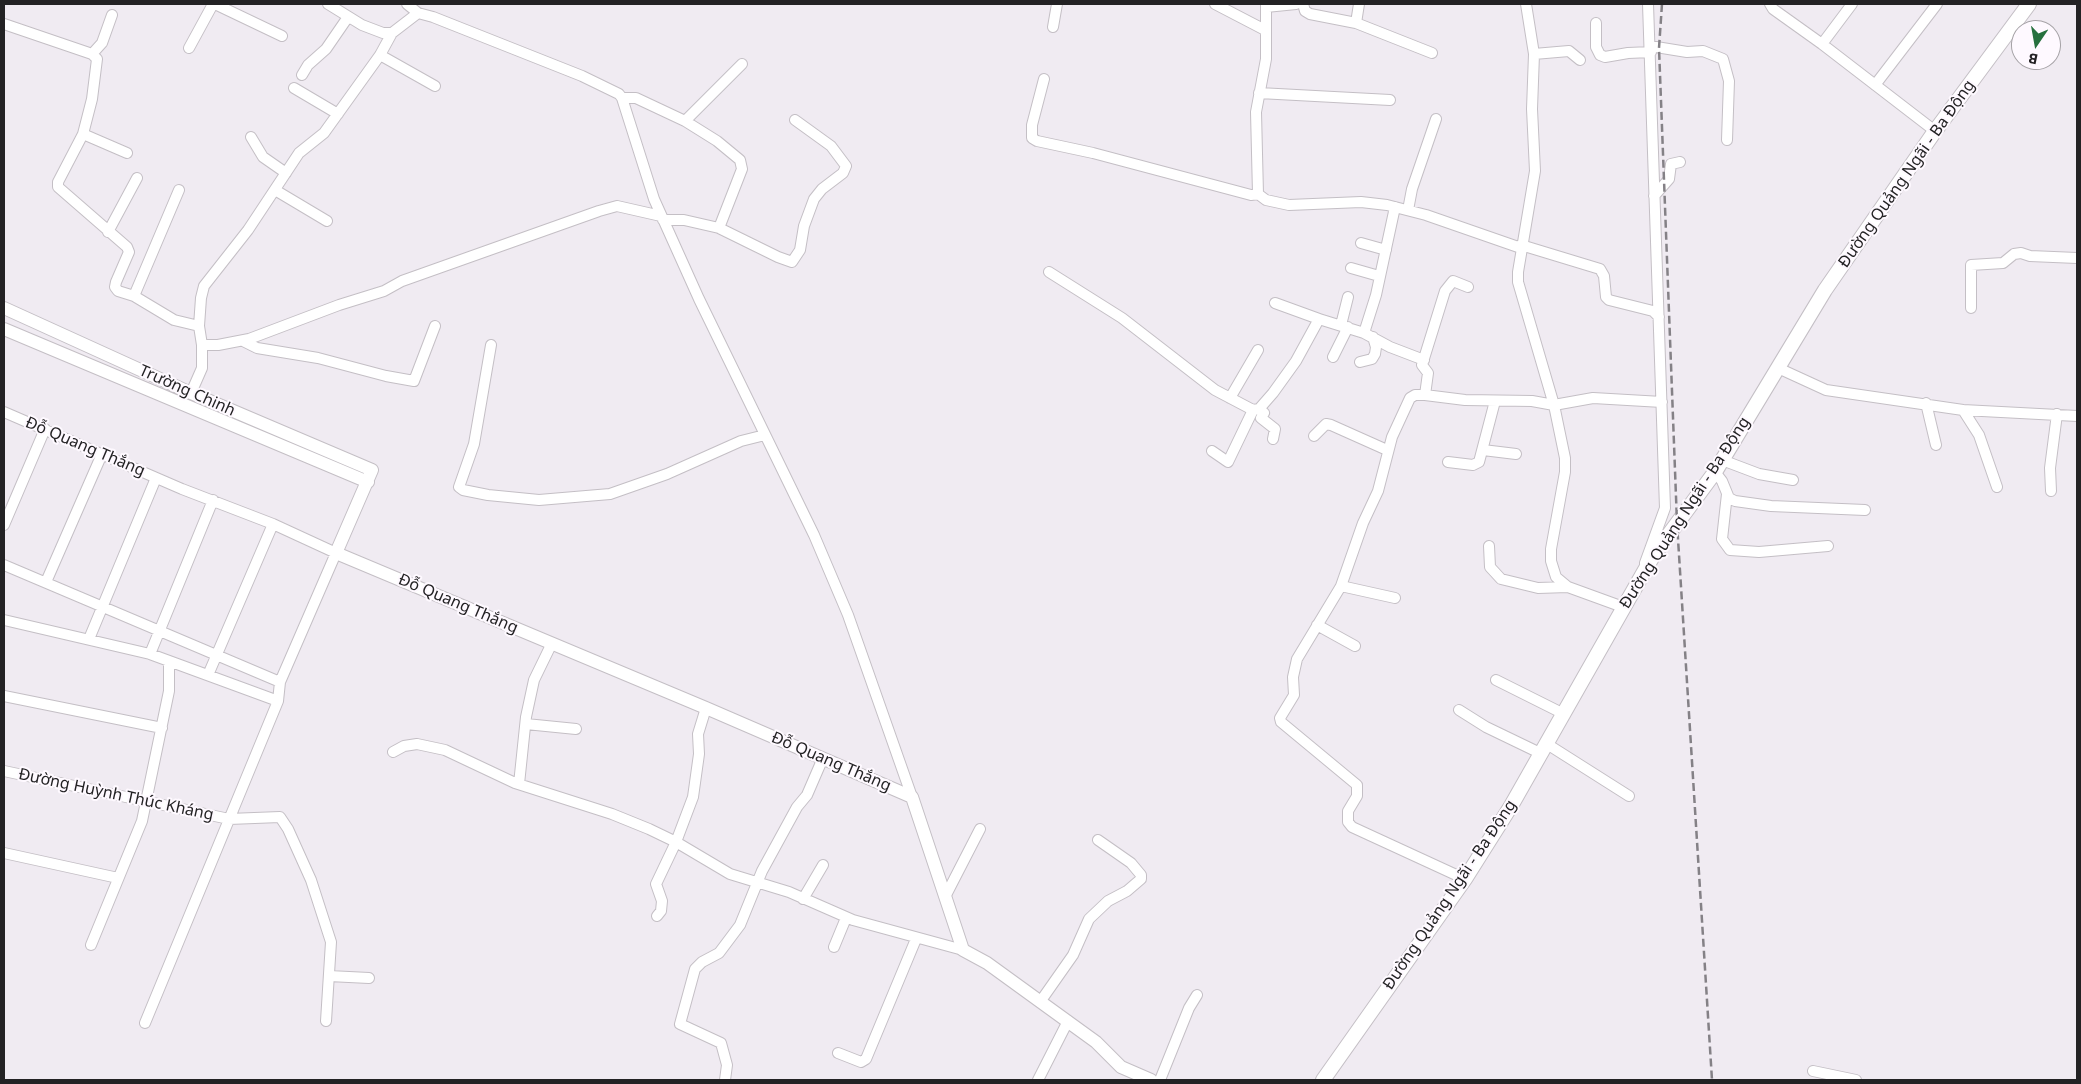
<!DOCTYPE html>
<meta charset="utf-8">
<style>
body{margin:0}
#map{position:relative;width:2081px;height:1084px;overflow:hidden;background:#f0ebf2;font-family:"Noto Sans",sans-serif}
canvas{display:block}
.frame{position:absolute;inset:0;border:5px solid #232224;pointer-events:none}
.north{position:absolute;left:2011px;top:20px;width:50px;height:50px;box-sizing:border-box;background:#fef9ff;border:1px solid #a6a3a7;border-radius:50%;rotate:192deg;font-size:14px;font-weight:700;line-height:20px;text-align:center;color:#232224}
.north::after{content:'';display:block;margin:auto;width:18px;height:22px;background:#26703e;clip-path:polygon(50% 0,100% 100%,50% 72%,0 100%)}
</style>
<div id="map">
<canvas width="2081" height="1084"></canvas>
<div class="frame"></div>
<div class="north">B</div>
</div>
<script>
const ctx = document.querySelector('canvas').getContext('2d');
ctx.lineJoin = 'round';
const toPath = rows => new Path2D(rows.map(r => 'M' + r).join(''));
function strokePath(path, color, width, dash) { ctx.strokeStyle = color; ctx.lineWidth = width; ctx.lineCap = dash ? 'butt' : 'round'; ctx.setLineDash(dash || []); ctx.stroke(path); }
function write(font, color, halo, rows, align = 'center') {
  ctx.font = font + ' "Noto Sans",sans-serif'; ctx.lineWidth = 4; ctx.setLineDash([]); ctx.textBaseline = 'middle'; ctx.strokeStyle = halo; ctx.fillStyle = color; for (const [text, x, y, turn = 0] of rows) {
    ctx.save(); ctx.translate(x, y); ctx.rotate((+turn || 0) * Math.PI / 180); ctx.textAlign = isNaN(turn) ? turn : align; if (halo) ctx.strokeText(text, 0, 0); ctx.fillText(text, 0, 0); ctx.restore();
  }
}
const minor = toPath([
 [215,4,282,36],
 [328,4,362,25,383,33,392,33,418,13,433,17,582,76,619,94,622,98,654,199,699,299,814,535,848,615,912,797],
 [407,4,418,13],
 [1215,4,1265,30],
 [1266,4,1266,59,1256,112,1258,194,1266,200,1289,205,1361,202,1387,205,1426,215,1521,248],
 [1303,4,1305,11,1310,14,1356,23,1432,53],
 [1526,4,1534,54,1532,109,1535,171,1518,272,1518,282,1554,405,1565,458,1565,472,1551,549,1551,561,1556,577,1568,587,1623,607],
 [1770,4,1773,9,1822,44,1935,131],
 [1266,7,1296,4],
 [1356,23,1359,4],
 [1596,23,1596,47,1600,55,1605,57,1628,53,1651,52],
 [4,24,92,54,97,59,92,99,83,134,58,182,58,187,127,247,129,252,116,282,115,287,118,291,134,296,174,320,199,326],
 [1053,27,1057,4],
 [1822,44,1852,4],
 [1650,46,1687,52,1703,51,1723,59,1729,81,1727,140],
 [189,48,213,4],
 [92,54,102,43,112,15],
 [1534,54,1569,51,1580,60],
 [380,55,435,86],
 [302,75,308,65,326,49,348,17],
 [1044,79,1032,125,1032,138,1037,141,1093,153,1251,195,1258,194],
 [1875,85,1937,4],
 [294,88,338,114],
 [1259,93,1390,100],
 [622,98,636,98,685,121,717,141,740,160,742,169,719,228],
 [685,121,742,64],
 [83,134,127,153],
 [251,137,263,157,286,173],
 [275,190,327,221],
 [1654,196,1669,179,1671,164,1680,162],
 [1408,210,1412,189,1436,119],
 [663,220,684,220,719,228,778,257,792,262,800,250,804,226,814,199,822,189,843,173,846,166,831,146,795,120],
 [108,232,137,178],
 [1361,243,1386,250],
 [1521,245,1600,269,1604,276,1606,297,1609,300,1653,311,1659,317],
 [1351,268,1379,276],
 [1049,272,1122,318,1215,390,1253,410,1259,409,1273,393,1296,361,1319,319,1364,333,1390,347,1424,360],
 [134,296,179,190],
 [1275,303,1319,319],
 [1971,308,1971,265,2003,263,2014,254,2021,253,2030,256,2077,258],
 [1341,325,1348,297],
 [1364,333,1376,295,1395,207],
 [243,341,257,348,318,358,386,376,414,381,435,326],
 [202,345,218,345,249,339,339,305,384,291,402,281,599,211,617,206,661,216],
 [491,345,474,444,459,487,463,490,488,495,539,500,610,494,667,474,741,441,765,435],
 [1333,357,1348,327],
 [1360,362,1372,359,1375,354,1376,347,1373,337],
 [1778,368,1826,390,1963,410,2077,416],
 [191,393,202,368,202,345,199,326,201,298,204,286,248,230,299,153,324,133,380,55,392,33],
 [1425,395,1428,373,1422,365,1445,291,1453,281,1468,287],
 [1230,398,1258,350],
 [1926,403,1936,445],
 [1259,409,1264,413,1261,418,1275,429,1273,439],
 [1963,410,1979,435,1997,487],
 [4,412,182,489,273,524,336,553,280,682,278,701,145,1023],
 [1314,436,1326,424,1331,425,1387,450],
 [1483,450,1516,454],
 [1212,451,1228,462,1253,410],
 [1722,460,1759,474,1793,480],
 [1448,462,1473,465,1479,462,1495,401],
 [1715,472,1722,481,1729,498,1735,501,1771,506,1865,510],
 [2051,491,2050,468,2057,414],
 [1727,494,1722,539,1730,550,1759,552,1828,546],
 [4,525,45,429],
 [1489,546,1490,567,1501,579,1538,588,1568,587],
 [1645,563,1665,508,1648,4],
 [4,565,280,682],
 [46,582,102,454],
 [1341,586,1395,598],
 [4,620,150,654,278,701],
 [1317,625,1355,646],
 [89,639,156,478],
 [150,654,213,500],
 [208,675,273,524],
 [1496,680,1564,714],
 [4,696,162,728],
 [1459,710,1486,727,1542,754],
 [526,724,576,729],
 [1547,744,1629,796],
 [393,752,404,746,417,744,445,750,515,783,612,814,649,829,676,842,730,874,789,892,853,920,963,950],
 [4,771,229,819,280,817,288,829,311,880,331,942,326,1021],
 [519,784,526,717,534,680,552,643],
 [4,853,118,878],
 [1465,879,1352,827,1348,822,1348,811,1357,796,1357,785,1281,722,1280,718,1294,695,1293,677,1297,659,1341,586,1363,523,1378,491,1392,437,1410,398,1415,395,1425,395,1465,400,1532,401,1554,405,1593,398,1662,402],
 [945,897,980,829],
 [803,899,823,865],
 [657,916,661,911,662,901,656,884,676,842,693,797,699,754,698,734,706,708],
 [91,945,142,821,169,691,169,661],
 [834,947,846,918],
 [329,976,369,978],
 [1040,1002,1073,955,1089,919,1108,901,1127,891,1141,879,1141,875,1131,863,1098,840],
 [838,1053,861,1062,866,1059,916,939],
 [1813,1071,1856,1080],
 [725,1080,727,1065,721,1043,680,1024,695,969,702,962,719,953,740,925,762,871,797,807,807,795,823,758],
 [1038,1080,1068,1021],
 [1160,1080,1189,1008,1197,995]
]);
const tertiary = toPath([
 [4,308,191,393,372,470,336,553,706,708,912,797,963,950,987,963,1096,1042,1121,1067,1151,1080],
 [4,329,368,482]
]);
const secondary = toPath([
 [1323,1080,1465,879,1511,806,1653,556,1715,472,1825,290,1935,131,2029,4]
]);
strokePath(minor, '#c4bfc5', 12);
strokePath(tertiary, '#c4bfc5', 14);
strokePath(secondary, '#c4bfc5', 16);
strokePath(minor, '#fff', 10);
strokePath(tertiary, '#fff', 12);
strokePath(secondary, '#fff', 14);
strokePath(toPath([
 [1662,4,1659,48,1677,523,1712,1080]
]), '#848186', 2.5, [8, 4]);
write('16px', '#232224', '#fef9ff', [
 ["Đường Quảng Ngãi - Ba Động",1907,174,-55],
 ["Trường Chinh",187,391,24],
 ["Đỗ Quang Thắng",85,447,23],
 ["Đường Quảng Ngãi - Ba Động",1685,513,-57],
 ["Đỗ Quang Thắng",458,604,23],
 ["Đỗ Quang Thắng",831,762,23],
 ["Đường Huỳnh Thúc Kháng",116,795,12],
 ["Đường Quảng Ngãi - Ba Động",1450,895,-56]
]);
</script>
